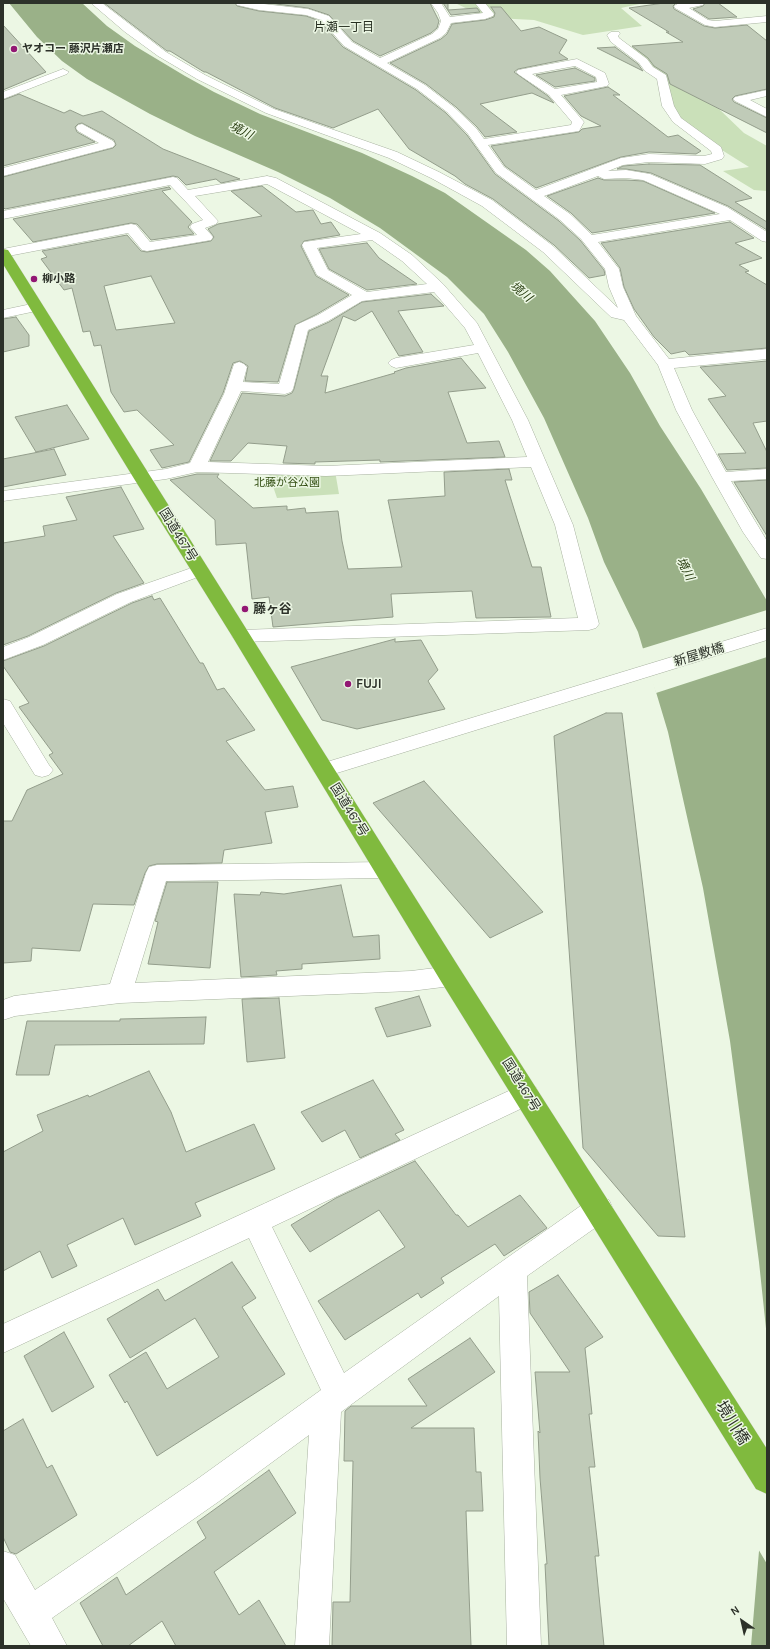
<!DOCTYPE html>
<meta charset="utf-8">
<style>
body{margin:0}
#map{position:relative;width:770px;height:1649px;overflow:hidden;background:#ecf7e4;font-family:Karla,sans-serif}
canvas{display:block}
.frame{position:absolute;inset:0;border:4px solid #2c3129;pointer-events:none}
.north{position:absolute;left:722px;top:1601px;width:40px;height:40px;-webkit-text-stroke:3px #ecf7e4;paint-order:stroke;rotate:326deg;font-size:11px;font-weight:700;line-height:16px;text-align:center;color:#2c3129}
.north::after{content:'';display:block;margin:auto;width:14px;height:18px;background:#2c3129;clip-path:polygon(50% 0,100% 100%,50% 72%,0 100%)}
</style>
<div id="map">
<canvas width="770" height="1649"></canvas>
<div class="frame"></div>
<div class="north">N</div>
</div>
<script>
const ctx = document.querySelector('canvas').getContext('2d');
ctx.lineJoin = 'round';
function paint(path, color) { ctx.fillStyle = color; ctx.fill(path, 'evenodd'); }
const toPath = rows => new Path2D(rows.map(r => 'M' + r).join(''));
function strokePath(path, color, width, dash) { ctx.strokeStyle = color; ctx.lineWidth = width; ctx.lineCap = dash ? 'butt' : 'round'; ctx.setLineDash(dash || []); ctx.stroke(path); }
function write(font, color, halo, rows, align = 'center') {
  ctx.font = font + ' Karla,"Noto Sans JP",sans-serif'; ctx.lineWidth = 3; ctx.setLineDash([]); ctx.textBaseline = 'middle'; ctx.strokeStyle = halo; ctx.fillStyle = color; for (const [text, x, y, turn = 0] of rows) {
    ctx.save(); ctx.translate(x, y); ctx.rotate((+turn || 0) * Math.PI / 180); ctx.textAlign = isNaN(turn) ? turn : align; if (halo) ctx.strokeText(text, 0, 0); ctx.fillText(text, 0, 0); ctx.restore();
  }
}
paint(toPath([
 [455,3,644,3,621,8,642,26,583,35,534,20,495,18,474,12],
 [627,45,663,60,699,97,719,109,744,133,767,146,767,191,754,190,723,171,749,167,682,125,673,109,667,79,654,70],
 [267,469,335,471,339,494,277,498]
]), '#cae0b9');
paint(toPath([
 [9,3,82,3,107,26,135,46,185,76,214,92,260,114,362,153,412,176,445,193,526,250,550,271,595,321,630,373,660,426,701,489,767,601,767,1338,759,1262,730,1041,703,888,668,732,638,632,604,562,588,518,544,418,508,352,484,314,447,277,380,228,330,198,278,172,195,136,150,114,87,79,62,61,37,37],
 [767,1456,767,1646,751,1646]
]), '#9ab188');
paint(toPath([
 [767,610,767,657,656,693,641,649],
 [767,1454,767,1564,757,1547,765,1456]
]), '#ecf7e4');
const building = toPath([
 [104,3,235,3,237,6,259,11,306,16,320,21,343,47,416,90,446,113,467,135,495,174,559,221,580,240,604,270,605,275,589,278,554,245,493,199,465,184,455,176,409,149,378,109,333,128,275,108,206,72,204,72,170,51,167,51,104,3],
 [268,3,430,3,439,21,437,28,431,33,380,56,353,41,329,15,308,8,268,3],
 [443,3,448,3,448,10,477,8,480,12,451,15,443,3],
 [664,3,676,3,673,6,674,9,704,26,715,28,747,25,767,41,767,89,735,96,732,99,734,102,767,118,767,133,670,84,667,74,654,66,648,58,632,46,683,42,666,32,669,32,629,8,664,3],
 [705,3,718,3,737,17,709,19,693,9,703,6,705,3],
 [491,7,501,7,521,31,539,27,567,40,559,53,568,59,518,69,514,72,548,96,554,103,532,93,480,104,517,132,485,137,477,127,456,107,426,84,390,63,441,39,447,34,452,24,485,20,494,17,495,13,491,7],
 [3,25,46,72,3,90,3,25],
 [615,47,638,64,643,71,597,48,615,47],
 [575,68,595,78,595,81,555,87,536,75,575,68],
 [608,87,620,95,613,95,668,137,678,135,701,151,696,154,649,152,621,157,536,188,505,166,491,146,579,132,582,129,601,126,581,116,564,96,608,87],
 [19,94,64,113,70,110,83,116,102,111,163,149,240,179,221,183,216,179,186,185,178,177,173,176,5,209,3,207,3,177,113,148,116,145,114,140,82,123,78,124,75,127,77,132,95,142,3,166,3,100,19,94],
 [649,164,700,165,752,198,735,202,767,222,767,230,728,206,651,173,626,169,617,169,623,166,649,164],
 [598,178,604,180,626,180,643,181,715,213,592,233,571,213,547,196,598,178],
 [262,186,296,212,313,210,321,224,331,222,340,235,304,241,301,246,316,276,349,295,317,314,295,325,278,382,245,381,248,366,240,361,233,363,223,393,189,462,162,468,150,450,174,445,137,410,124,412,111,392,101,345,94,346,90,331,83,332,72,288,64,290,41,259,47,257,42,251,127,235,141,251,147,252,211,241,214,237,208,229,218,224,262,216,231,191,262,186],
 [151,276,175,323,116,330,104,286,151,276],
 [169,187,171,189,162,191,192,222,188,227,194,234,151,240,137,224,131,223,33,242,13,219,169,187],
 [730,222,754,238,735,243,762,258,739,265,749,271,745,272,767,285,767,348,689,355,685,351,671,354,654,337,634,309,624,287,620,268,601,243,730,222],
 [367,243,379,258,417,284,367,290,329,269,319,249,367,243],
 [431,294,444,306,398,311,423,352,399,356,372,311,355,321,343,316,321,376,328,376,325,393,395,373,394,372,406,368,461,358,486,388,448,392,467,443,499,441,505,457,380,462,380,460,315,462,315,464,283,463,287,446,248,443,231,461,210,461,242,393,285,396,292,393,294,389,309,331,329,322,362,302,431,294],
 [16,317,29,335,29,346,3,352,3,319,16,317],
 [767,361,767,421,753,423,767,452,767,468,727,470,718,454,746,453,708,399,726,396,700,367,767,361],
 [67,405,89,439,36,452,15,417,67,405],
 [54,449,66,475,3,487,3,459,54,449],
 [509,469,512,480,505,480,532,567,541,567,551,617,476,618,472,591,391,594,393,617,273,627,269,597,252,599,246,543,216,545,215,520,170,480,197,474,219,474,217,477,253,508,287,506,287,510,305,508,306,513,338,511,342,541,348,569,402,567,388,500,445,496,444,472,509,469],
 [767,480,767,536,734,482,767,480],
 [121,487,144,529,113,536,144,583,116,593,28,636,3,645,3,543,45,536,43,526,77,520,66,497,121,487],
 [152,596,154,600,160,598,200,663,203,663,217,690,224,688,255,730,226,741,265,790,293,786,298,807,265,812,272,843,224,850,222,863,157,864,149,866,145,873,134,905,93,904,80,951,32,948,31,961,3,963,3,821,12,821,27,790,63,774,49,755,53,753,19,707,29,703,3,666,3,661,44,646,132,603,152,596],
 [395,639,395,642,421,640,438,670,428,681,445,709,357,729,322,720,291,667,395,639],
 [606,713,622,713,685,1237,658,1236,583,1148,554,736,606,713],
 [424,781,543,912,490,938,373,803,424,781],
 [167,882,218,882,210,968,148,964,158,922,155,921,167,882],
 [341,885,353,937,379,935,380,959,302,964,302,969,276,971,277,975,241,977,234,894,260,895,261,892,284,894,341,885],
 [419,996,431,1026,387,1037,375,1008,419,996],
 [279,998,285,1058,247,1062,242,999,279,998],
 [206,1017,204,1044,55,1045,49,1075,16,1075,27,1021,120,1021,120,1019,206,1017],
 [149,1071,171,1112,186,1152,254,1124,275,1169,195,1203,201,1216,135,1245,123,1218,67,1245,77,1266,52,1278,40,1251,3,1271,3,1152,43,1131,37,1115,88,1095,89,1097,149,1071],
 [373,1080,404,1130,395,1134,400,1140,360,1158,345,1130,322,1142,301,1112,373,1080],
 [415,1161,456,1215,458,1215,468,1227,520,1195,547,1228,504,1256,495,1244,441,1278,444,1283,421,1298,418,1293,345,1340,318,1301,405,1247,379,1210,310,1252,291,1225,336,1198,415,1161],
 [232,1262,256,1298,242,1307,285,1374,157,1456,127,1401,125,1403,109,1375,146,1352,167,1389,219,1357,195,1318,130,1358,107,1319,158,1289,165,1301,232,1262],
 [558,1275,603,1337,585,1348,592,1414,589,1414,595,1467,589,1467,599,1556,595,1556,604,1646,549,1646,545,1564,547,1564,540,1478,538,1431,540,1433,535,1372,570,1372,530,1313,529,1292,558,1275],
 [64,1332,94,1387,52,1412,24,1356,64,1332],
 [470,1338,495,1372,411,1428,474,1428,476,1472,481,1472,483,1511,466,1511,471,1646,332,1646,333,1602,350,1602,353,1461,344,1461,345,1411,351,1406,427,1406,408,1379,470,1338],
 [23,1419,47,1468,52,1465,77,1515,16,1554,10,1552,3,1537,3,1431,23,1419],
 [269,1470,296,1513,214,1572,239,1615,259,1600,286,1646,176,1646,162,1621,128,1646,103,1646,80,1603,117,1577,126,1595,206,1538,197,1522,269,1470]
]);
paint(building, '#c0cbb8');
strokePath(building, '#939d8b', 1);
const minor = toPath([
 [91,3,102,3,166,52,205,75,274,109,397,152,439,172,492,200,553,246,618,308,609,287,605,269,581,239,560,220,496,173,468,134,447,112,417,89,344,46,321,20,306,15,259,10,237,5,236,3,255,3,308,9,329,16,352,42,380,58,432,34,438,29,441,21,438,13,431,3,441,3,450,17,483,13,475,3,485,3,494,14,493,16,485,19,451,23,446,33,440,38,387,63,425,85,455,108,476,128,484,139,571,125,572,122,549,95,518,74,516,72,518,70,577,59,605,73,609,84,607,86,561,95,584,122,579,131,488,145,504,167,536,190,621,158,649,154,704,156,712,154,711,151,673,122,662,106,657,79,645,71,639,63,611,42,607,35,611,32,619,32,620,34,618,36,619,38,647,59,653,67,666,75,674,106,681,118,721,147,724,156,722,159,705,164,649,162,623,165,608,171,626,170,650,174,727,207,767,232,767,242,762,241,730,220,598,242,619,269,623,287,636,316,669,359,767,349,767,359,674,368,692,410,726,472,767,469,767,479,731,481,767,541,767,559,761,558,743,532,712,477,676,410,658,365,624,320,611,317,543,252,482,206,431,178,389,158,266,113,197,79,158,56,125,32,91,3],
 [575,66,596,77,597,82,555,89,532,74,575,66],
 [598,176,604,179,626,178,643,180,720,214,592,235,570,214,544,196,598,176],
 [679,3,704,3,703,5,689,8,708,20,715,21,767,16,767,22,715,27,705,25,675,8,674,6,679,3],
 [63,69,69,72,67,74,3,99,3,92,63,69],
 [767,90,767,96,750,100,767,109,767,117,735,101,733,99,735,97,767,90],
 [82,124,113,141,115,144,113,147,3,176,3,168,99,143,78,131,76,128,78,125,82,124],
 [267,176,276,178,380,233,412,255,443,284,477,323,528,420,573,525,599,624,596,628,589,630,242,642,235,640,232,636,235,632,242,630,578,618,555,525,531,467,326,476,197,472,166,479,3,501,3,491,166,469,190,463,224,394,234,364,239,362,244,364,247,367,243,382,279,384,296,325,318,315,352,295,317,275,302,245,304,242,361,234,267,184,195,196,218,221,216,224,205,228,213,237,211,240,147,251,142,250,128,233,3,257,3,249,131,224,136,225,150,242,197,235,190,227,192,224,203,220,170,185,3,219,3,211,173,177,177,178,188,190,267,176],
 [372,240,402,261,427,284,367,292,328,270,317,248,372,240],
 [434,292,465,328,474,345,396,358,391,360,388,363,391,366,396,368,478,353,512,420,527,457,326,466,208,462,241,391,285,394,291,392,293,389,308,330,328,321,362,301,434,292],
 [36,303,41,304,43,307,41,310,3,318,3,310,36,303],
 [200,565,206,566,209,570,206,574,131,602,43,645,3,660,3,647,29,637,117,594,200,565],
 [767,628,767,640,324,777,317,775,313,770,317,765,767,628],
 [3,699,10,701,49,765,53,770,49,775,42,777,35,775,3,723,3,699],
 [386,862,394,864,397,870,394,876,386,878,166,881,135,983,411,971,451,966,460,969,463,976,460,983,451,986,411,991,120,1003,15,1016,3,1020,3,1000,14,996,110,984,146,873,149,867,157,865,386,862],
 [526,1083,535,1086,539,1094,535,1102,272,1227,344,1373,589,1200,599,1197,609,1200,613,1209,609,1218,527,1276,541,1646,507,1646,499,1296,341,1412,329,1646,295,1646,309,1435,218,1502,52,1618,67,1646,31,1646,3,1598,3,1551,15,1555,35,1590,196,1480,321,1390,249,1238,3,1353,3,1324,526,1083]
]);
const highway = toPath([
 [3,249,8,250,10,253,460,969,767,1449,767,1494,756,1489,442,983,232,636,133,477,3,264,3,249]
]);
strokePath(minor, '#a8b2a0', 1);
strokePath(highway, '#dddedd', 1);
paint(minor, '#fff');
paint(highway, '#80ba3e');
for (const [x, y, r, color] of [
 [14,49,4,"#921773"],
 [34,279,4,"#921773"],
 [245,609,4,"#921773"],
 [348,684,4,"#921773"]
]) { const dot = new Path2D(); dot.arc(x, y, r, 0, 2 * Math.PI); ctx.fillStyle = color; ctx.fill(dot); strokePath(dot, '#ecf7e4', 1.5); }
write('bold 11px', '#2c3129', '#ecf7e4', [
 ["ヤオコー 藤沢片瀬店",22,49],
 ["柳小路",42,279]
], 'left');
write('11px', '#334f13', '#ecf7e4', [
 ["北藤が谷公園",287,483]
]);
write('12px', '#272f21', '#ecf7e4', [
 ["片瀬一丁目",344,28]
]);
write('italic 12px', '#263b0e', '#ecf7e4', [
 ["境川",241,131,27],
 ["境川",521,292,40],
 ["境川",685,569,63]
]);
write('13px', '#2c3129', '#ecf7e4', [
 ["国道467号",178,535,58],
 ["新屋敷橋",699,655,-17],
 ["国道467号",349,810,58],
 ["国道467号",521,1085,58]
]);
write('bold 13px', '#2c3129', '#ecf7e4', [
 ["藤ヶ谷",253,609],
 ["FUJI",356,684]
], 'left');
write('16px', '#2c3129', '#ecf7e4', [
 ["境川橋",732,1423,58]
]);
</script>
